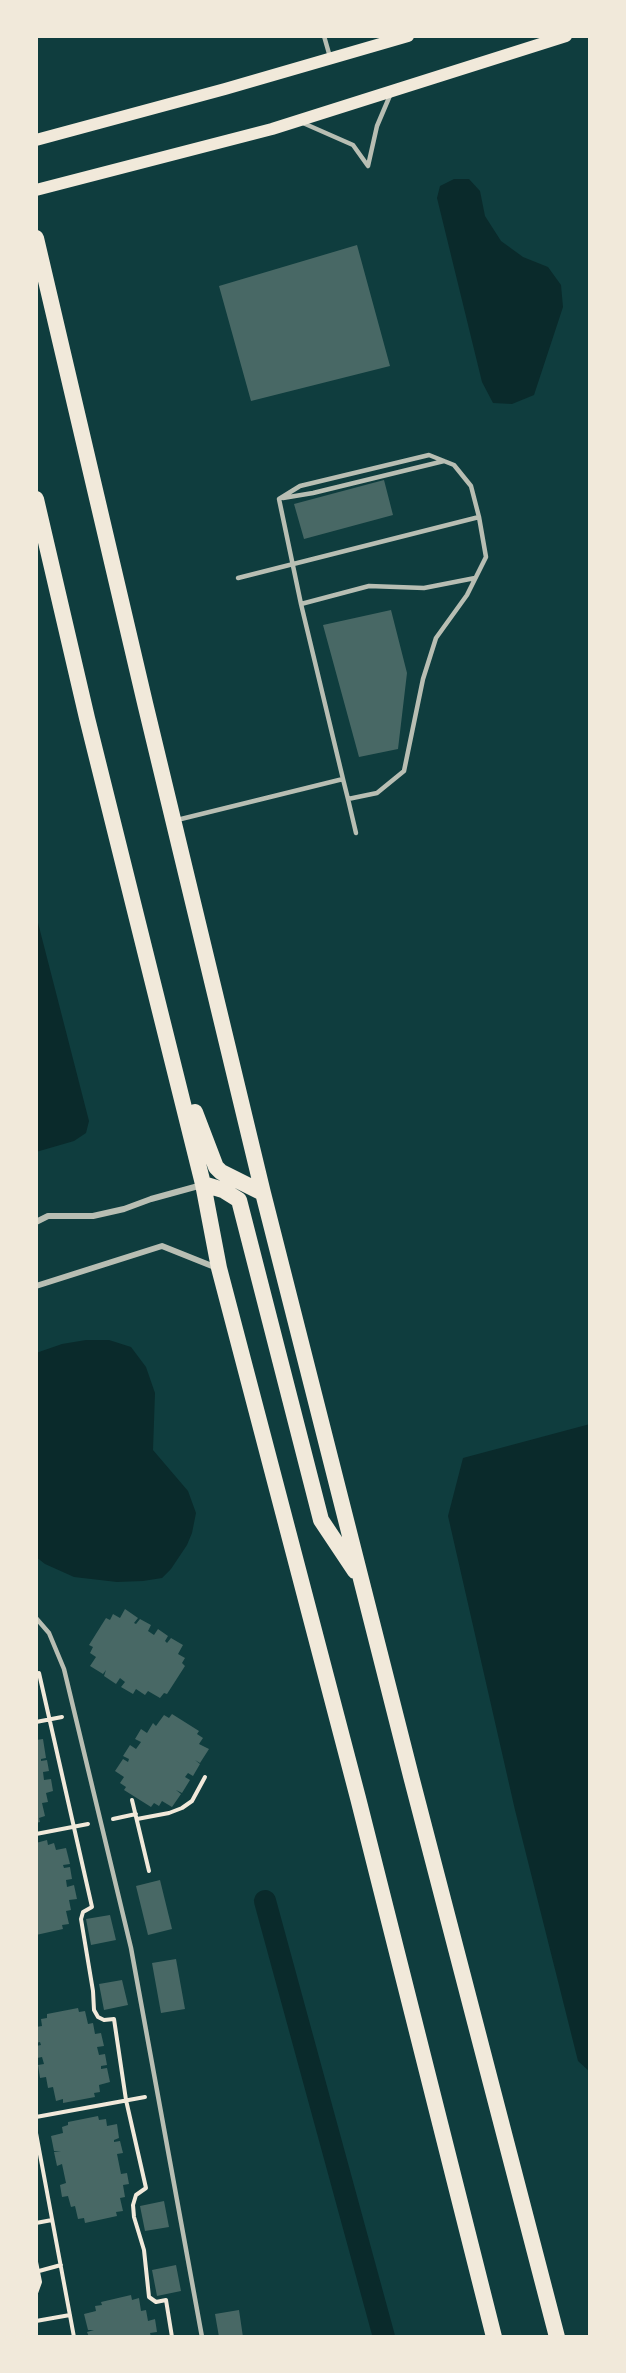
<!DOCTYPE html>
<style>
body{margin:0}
#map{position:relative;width:626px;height:2373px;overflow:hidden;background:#0f3d3e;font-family:"Times New Roman",serif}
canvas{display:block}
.frame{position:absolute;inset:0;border:38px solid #f1e9da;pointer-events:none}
</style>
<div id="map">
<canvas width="626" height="2373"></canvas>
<div class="frame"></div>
</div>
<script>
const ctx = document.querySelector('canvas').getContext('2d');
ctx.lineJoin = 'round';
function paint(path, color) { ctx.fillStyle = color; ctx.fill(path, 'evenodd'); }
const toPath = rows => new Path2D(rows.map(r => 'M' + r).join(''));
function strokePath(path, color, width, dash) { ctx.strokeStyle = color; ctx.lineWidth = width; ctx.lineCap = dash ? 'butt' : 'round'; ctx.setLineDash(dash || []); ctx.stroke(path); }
paint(toPath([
 [454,179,469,179,480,191,485,216,501,241,523,257,548,267,561,285,563,307,534,395,512,404,493,403,482,382,437,198,440,186],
 [36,915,89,1121,86,1133,74,1141,36,1152],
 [86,1340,109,1340,131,1347,146,1367,155,1393,153,1450,188,1491,196,1513,192,1533,187,1545,171,1569,162,1578,143,1581,117,1582,74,1577,45,1564,36,1557,36,1353,62,1344],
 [590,1424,590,2072,578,2061,515,1810,448,1516,463,1458]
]), '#0a2a2b');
strokePath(toPath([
 [265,1901,384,2337]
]), '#0a2a2b', 22);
paint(toPath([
 [357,245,390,366,251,401,219,286],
 [384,480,393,515,304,539,294,504],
 [391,610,407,673,398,749,359,757,323,625],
 [125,1609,138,1618,134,1623,136,1624,140,1619,151,1625,148,1631,154,1635,158,1629,168,1636,165,1641,167,1643,171,1638,183,1645,178,1654,185,1658,182,1663,185,1666,167,1694,164,1693,160,1698,148,1691,145,1695,136,1689,133,1694,121,1687,125,1682,120,1678,116,1684,104,1676,106,1670,103,1674,90,1666,96,1657,90,1653,93,1647,89,1645,106,1618,110,1620,113,1614,120,1618],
 [172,1714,199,1731,197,1734,203,1738,199,1744,209,1749,200,1763,195,1760,200,1764,193,1776,188,1773,185,1777,190,1780,182,1793,176,1790,181,1794,172,1807,162,1801,159,1806,154,1803,151,1807,124,1790,126,1787,120,1783,124,1777,115,1771,123,1759,128,1762,129,1759,123,1756,130,1745,136,1749,141,1742,135,1739,141,1729,147,1733,153,1723,156,1726,164,1715,169,1718],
 [43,1739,46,1758,41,1759,41,1761,47,1760,49,1771,43,1772,44,1780,51,1779,53,1791,46,1793,48,1802,42,1803,45,1816,39,1818,40,1822,36,1823,36,1740],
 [47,1840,48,1845,54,1843,56,1850,66,1848,70,1864,63,1865,64,1868,70,1867,72,1879,66,1880,67,1887,74,1885,77,1899,69,1900,71,1910,66,1911,69,1924,62,1925,63,1929,36,1935,36,1843],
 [160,1880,172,1929,148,1935,136,1886],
 [110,1915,116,1940,91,1945,86,1919],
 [176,1959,185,2009,161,2013,152,1963],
 [122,1980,128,2005,104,2010,99,1984],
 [78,2008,79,2012,85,2011,88,2024,93,2023,95,2034,101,2033,104,2046,97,2047,99,2055,105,2054,107,2065,101,2066,101,2069,107,2068,110,2082,99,2085,100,2092,94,2093,95,2097,63,2103,63,2099,56,2101,53,2087,48,2088,46,2077,40,2078,38,2065,44,2064,42,2057,37,2058,36,2053,36,2046,41,2045,40,2042,36,2043,36,2027,42,2026,41,2019,47,2018,47,2014],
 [98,2116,99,2120,106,2119,107,2126,117,2124,119,2138,114,2140,114,2142,120,2141,123,2153,117,2154,121,2174,127,2173,129,2184,123,2185,125,2197,120,2198,123,2211,116,2212,117,2216,85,2223,84,2218,78,2219,75,2206,71,2207,68,2196,62,2197,60,2185,66,2183,62,2164,57,2166,54,2152,61,2151,54,2151,51,2136,63,2133,62,2127,68,2125,68,2122],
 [164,2201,169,2227,145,2231,140,2206],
 [176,2265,181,2291,157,2296,152,2270],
 [131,2295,132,2300,139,2298,141,2311,146,2310,148,2321,155,2319,157,2332,150,2333,151,2337,89,2337,87,2332,94,2330,88,2330,84,2314,96,2311,95,2306,102,2305,101,2302],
 [239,2310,243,2337,219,2337,215,2314]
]), '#486865');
strokePath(toPath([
 [39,1673,92,1907,83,1912,81,1919,93,1991,94,2010,98,2017,104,2020,114,2019,126,2100,146,2188,136,2195,133,2205,134,2217,144,2250,149,2297,156,2302,166,2300,172,2337],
 [36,1722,62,1717],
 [132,1800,149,1871],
 [113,1819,136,1814],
 [137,1819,169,1813,182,1808,192,1801,205,1777],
 [36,1834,88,1824],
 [36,2117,145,2097],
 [36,2133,74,2337],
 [36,2223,52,2220],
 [36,2262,40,2282,36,2293],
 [39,2271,61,2265],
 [36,2321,70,2315]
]), '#f1e9da', 4);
strokePath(toPath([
 [324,36,330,57],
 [303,123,353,145,368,166,377,126,391,93],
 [283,498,313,493,444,461],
 [238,578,479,517],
 [301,604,369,586,424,588,475,578],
 [348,799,377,793,404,771,423,679,436,638,467,595,486,557,479,517,471,486,454,465,429,455,300,486,279,499,301,604,343,779,348,799,356,833],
 [177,820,343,779],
 [36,1618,49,1633,64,1669,131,1948,202,2337]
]), '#b8beb3', 4.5);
strokePath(toPath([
 [36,1222,48,1216,93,1216,124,1209,151,1199,202,1185],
 [36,1286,162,1246,217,1268]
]), '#b8beb3', 6);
strokePath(toPath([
 [36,140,225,89,408,36],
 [36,190,272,129,566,36]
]), '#f1e9da', 12);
strokePath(toPath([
 [36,238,145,703,263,1193,412,1780,557,2337],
 [36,499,87,718,203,1184,219,1268,358,1798,494,2337],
 [195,1112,216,1167,221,1172,263,1193],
 [203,1184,223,1190,239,1200,321,1520,355,1571]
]), '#f1e9da', 16);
</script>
